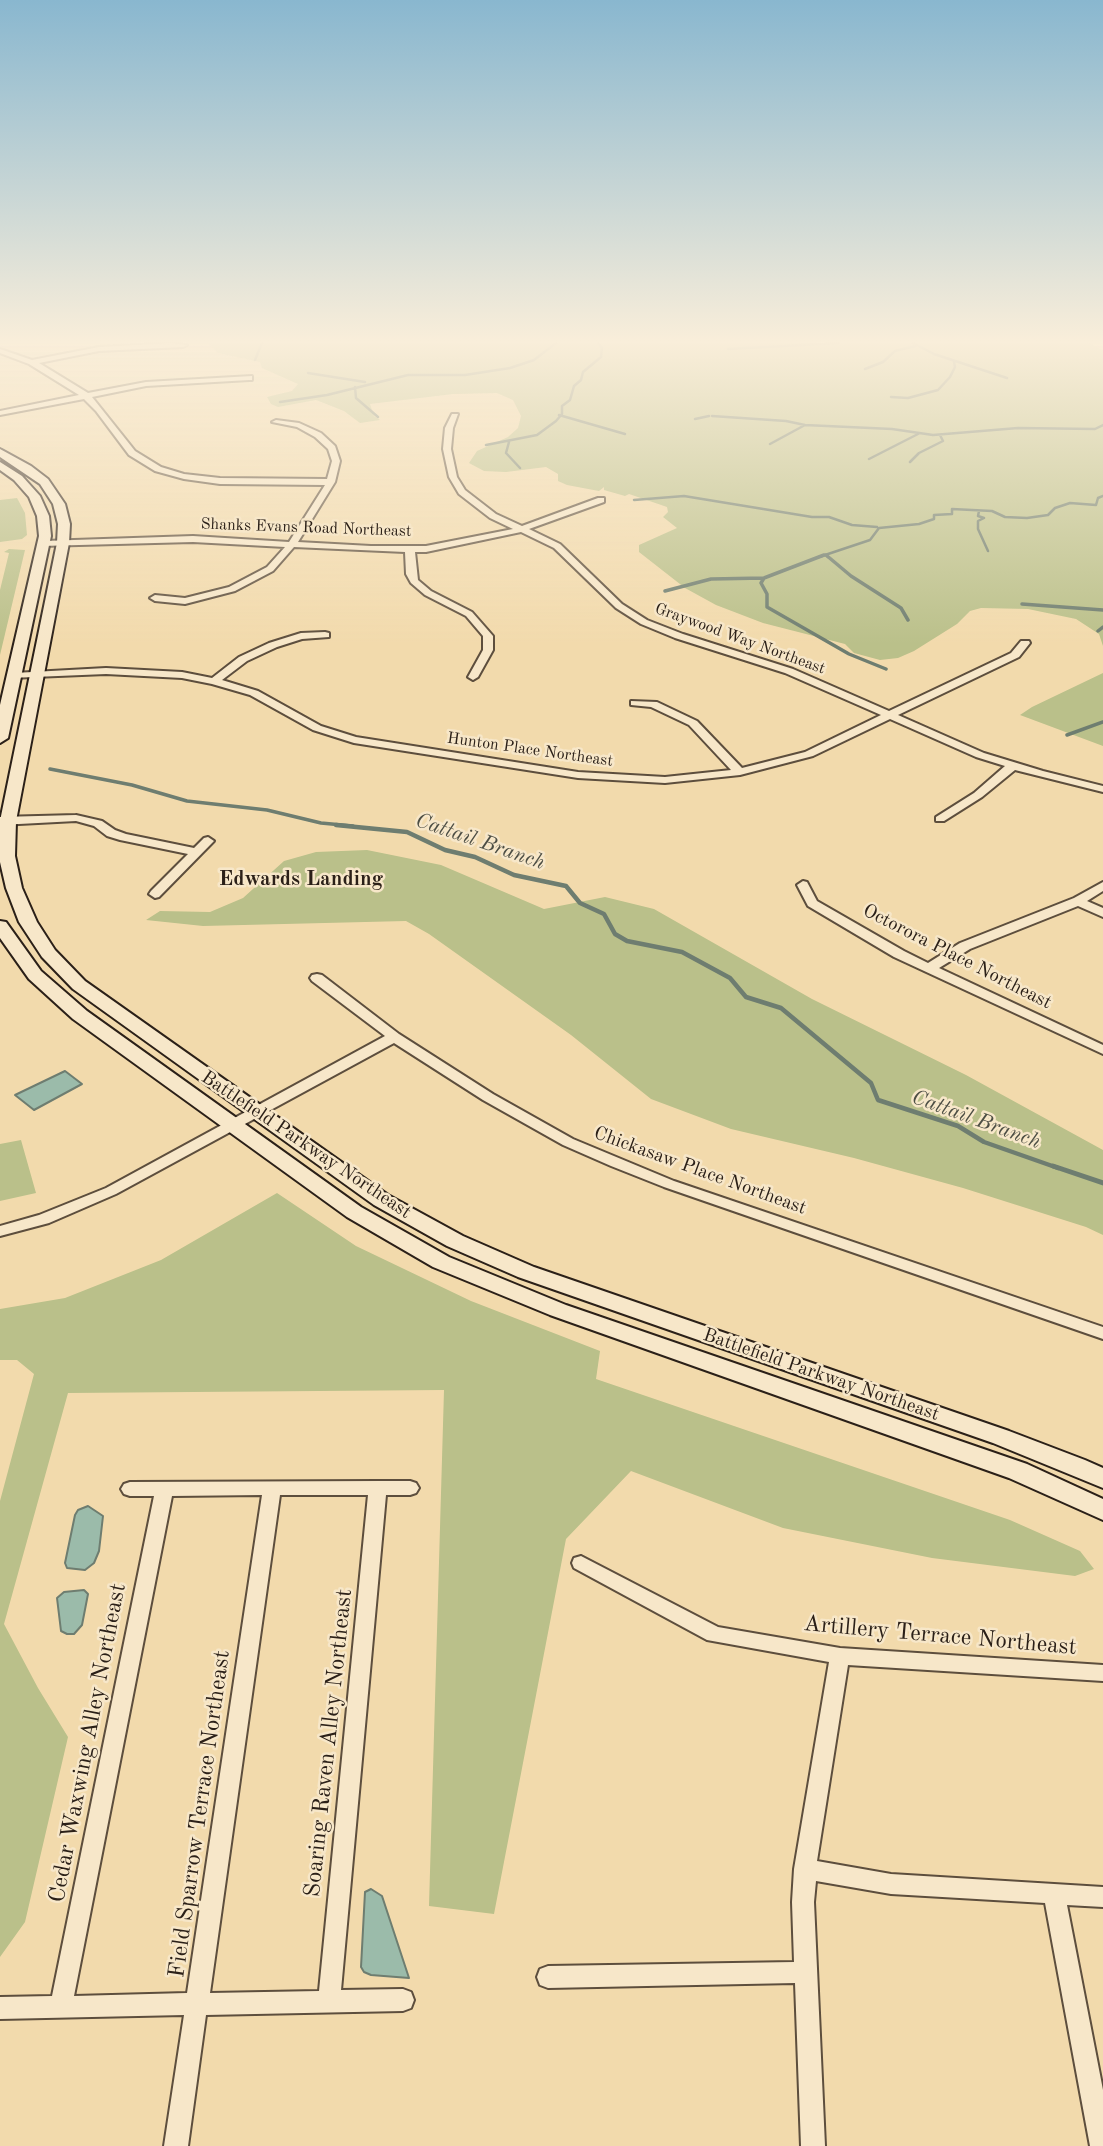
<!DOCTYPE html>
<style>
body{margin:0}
canvas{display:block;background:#f2daac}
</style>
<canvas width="1103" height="2146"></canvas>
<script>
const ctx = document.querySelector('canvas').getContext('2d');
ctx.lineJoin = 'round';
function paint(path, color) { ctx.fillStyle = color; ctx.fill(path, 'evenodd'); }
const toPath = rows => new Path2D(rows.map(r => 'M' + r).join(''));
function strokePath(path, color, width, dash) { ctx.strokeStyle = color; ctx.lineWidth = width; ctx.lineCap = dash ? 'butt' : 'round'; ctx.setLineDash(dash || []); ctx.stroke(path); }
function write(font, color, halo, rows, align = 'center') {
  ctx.font = font + ' "Old Standard TT",serif'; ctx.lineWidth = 5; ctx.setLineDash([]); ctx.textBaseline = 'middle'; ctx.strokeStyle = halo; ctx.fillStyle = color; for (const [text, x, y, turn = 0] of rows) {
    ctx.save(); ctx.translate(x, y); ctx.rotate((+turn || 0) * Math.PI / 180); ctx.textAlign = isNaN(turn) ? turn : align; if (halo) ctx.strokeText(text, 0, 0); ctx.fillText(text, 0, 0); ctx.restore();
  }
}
paint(toPath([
 [208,343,1089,343,1103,350,1103,646,1099,634,1076,619,1028,609,981,608,970,611,957,624,914,651,898,658,880,660,854,653,845,644,763,623,716,605,685,588,639,552,639,545,677,528,663,517,668,512,667,507,629,494,625,496,604,490,604,487,599,491,567,485,558,481,558,474,546,467,506,472,484,471,469,463,477,451,508,437,518,428,521,416,513,400,497,393,453,394,370,404,374,416,380,420,360,423,344,411,316,400,278,407,271,404,267,397,292,391,298,384,262,368,260,362,218,353],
 [17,498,25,513,27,535,22,539,0,542,0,500],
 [9,549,25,550,0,655,0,590,9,553,4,552],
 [1103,673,1103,746,1020,715,1032,707],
 [367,850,441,865,544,909,605,897,654,909,812,999,966,1075,1103,1150,1103,1235,1086,1227,963,1188,854,1158,731,1129,651,1099,571,1035,429,934,406,921,203,926,146,920,160,911,210,912,243,898,284,861,316,852],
 [21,1140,36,1193,0,1201,0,1144],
 [277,1193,356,1246,471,1301,600,1351,596,1379,1010,1520,1080,1551,1094,1569,1075,1576,932,1558,783,1528,631,1471,566,1539,494,1914,429,1906,444,1390,68,1393,4,1624,38,1688,68,1737,25,1922,0,1957,0,1501,34,1374,17,1360,0,1360,0,1309,65,1298,161,1260]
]), '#bac08a');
const water = toPath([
 [65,1071,82,1084,34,1110,15,1095,65,1071],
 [88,1506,103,1516,99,1551,94,1563,85,1570,67,1568,65,1563,75,1515,78,1510,88,1506],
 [84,1590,88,1594,82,1625,74,1634,67,1634,61,1631,57,1598,64,1592,84,1590],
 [371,1889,382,1896,409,1978,371,1975,364,1972,361,1967,365,1892,371,1889]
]);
paint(water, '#9bbbaa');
strokePath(water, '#6e7d70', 2);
strokePath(toPath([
 [913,343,934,354,1007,378],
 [728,349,839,343],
 [255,360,262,343],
 [865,369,883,362,895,351,915,346],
 [308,373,365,382],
 [355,387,356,398,378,417],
 [891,397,908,398,938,390,950,377,955,367,954,362],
 [280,402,327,395,408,375,465,375,510,368,534,360,556,343],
 [559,415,625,434],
 [712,416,786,421,805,425,892,429,933,435,1018,428,1095,429,1103,425],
 [695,419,709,416],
 [509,442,506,453,520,468],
 [770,444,805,425],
 [486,445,537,435,556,421,562,414,562,406,570,400,574,386,581,380,583,372,601,357,602,348,598,343],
 [869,459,918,434],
 [910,462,919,453,943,441,940,435],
 [634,500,684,496,812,517,829,517,852,525,877,527],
 [979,511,978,516,984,518,978,521,978,529,988,551],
 [826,555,828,557],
 [819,557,870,540,879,528,919,524,934,519,934,515,952,514,952,509,992,511,1005,517,1027,518,1048,515,1055,508,1070,503,1096,505,1098,498,1103,496]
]), '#6e7d70', 2.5);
strokePath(toPath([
 [826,555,851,576,901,608,908,620],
 [764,578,761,583,767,594,767,607,849,654,886,669],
 [665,591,711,579,764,578,824,555],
 [1022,604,1103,610],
 [1098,631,1103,627],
 [1067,735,1103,722],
 [50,769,132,785,187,801,267,810,321,823,353,826]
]), '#6e7d70', 3.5);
strokePath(toPath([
 [336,825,407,832,445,850,475,857,514,875,566,886,580,903,604,914,615,934,627,941,682,952,730,978,746,997,781,1008,871,1083,878,1100,958,1126,984,1142,1058,1168]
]), '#6e7d70', 4.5);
strokePath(toPath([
 [1053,1166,1103,1183]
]), '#6e7d70', 5);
const minor = toPath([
 [171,343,187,345,183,347,99,351,39,363,88,393,146,382,252,376,252,380,249,380,146,386,92,397,135,451,161,467,184,474,220,478,327,479,332,461,328,449,315,437,297,427,272,422,276,420,299,423,321,433,335,446,340,461,335,482,298,542,371,546,426,546,513,529,490,518,459,494,449,477,443,449,445,428,452,414,458,414,453,428,451,449,457,477,465,490,496,514,522,526,598,498,604,498,604,502,529,529,560,544,622,604,647,620,683,634,793,669,889,711,1011,653,1021,641,1029,641,1030,643,1019,657,898,715,984,753,1043,771,1103,786,1103,792,1015,770,982,797,944,821,936,821,936,817,974,793,1005,766,976,757,890,719,813,756,740,775,665,783,578,778,354,743,313,730,250,695,212,684,182,678,106,674,10,678,10,674,14,673,106,668,182,672,212,678,239,657,269,643,301,633,325,632,329,633,329,637,302,639,277,647,247,661,222,680,258,691,321,726,356,737,578,772,665,777,731,770,689,725,651,707,631,705,631,701,657,702,697,721,742,768,805,752,881,715,785,673,675,638,641,624,616,608,554,548,521,532,426,552,415,552,418,580,431,591,472,612,493,636,493,650,478,677,473,680,468,677,483,650,483,636,466,616,425,595,411,583,406,574,405,552,294,547,273,571,235,591,185,604,155,601,150,598,155,595,185,598,229,587,267,567,285,547,193,542,41,546,39,544,44,541,193,536,289,542,325,485,220,484,184,479,155,471,129,455,96,411,84,399,0,415,0,411,79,395,29,364,0,353,0,349,32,360,99,347,171,343],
 [76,815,102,821,115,830,126,834,194,848,204,838,208,837,214,841,159,897,155,898,149,894,151,891,188,854,120,840,107,836,94,826,76,821,0,825,0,817,76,815],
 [803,881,807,882,817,901,904,951,928,963,960,943,1074,898,1103,882,1103,891,1087,901,1103,908,1103,917,1078,906,970,949,939,968,1103,1045,1103,1054,894,957,808,906,797,885,803,881],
 [317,974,322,975,399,1034,493,1094,573,1139,674,1181,1103,1327,1103,1339,664,1187,611,1166,563,1145,483,1100,394,1043,116,1194,49,1223,0,1236,0,1226,39,1215,106,1188,385,1036,312,981,310,978,312,975,317,974],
 [378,1481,410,1481,416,1483,419,1488,416,1493,410,1495,386,1495,341,1990,403,1989,411,1992,414,2000,411,2008,403,2011,206,2015,188,2146,164,2146,184,2015,0,2019,0,1997,52,1996,154,1496,130,1496,124,1494,121,1489,124,1484,130,1482,378,1481],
 [262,1495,187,1993,74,1996,172,1496,262,1495],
 [280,1495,368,1495,319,1991,210,1993,280,1495],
 [581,1556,718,1627,840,1648,1103,1665,1103,1681,848,1665,817,1861,891,1874,1103,1887,1103,1907,1067,1905,1103,2090,1103,2146,1090,2146,1045,1903,891,1894,816,1881,814,1902,825,2146,801,2146,795,1983,548,1988,540,1985,537,1977,540,1969,548,1966,794,1962,792,1902,794,1869,829,1662,707,1640,574,1568,572,1563,574,1558,581,1556]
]);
const secondary = toPath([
 [0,449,31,466,48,479,65,504,70,524,69,543,16,821,15,856,22,888,37,922,55,950,85,981,388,1195,463,1236,534,1267,1009,1431,1085,1460,1103,1468,1103,1488,993,1443,518,1277,447,1246,374,1205,73,989,42,957,19,922,6,888,0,862,0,821,57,543,58,524,53,504,40,484,0,457,0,449],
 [0,462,22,476,40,496,49,516,51,536,8,738,0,743,0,705,39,536,37,516,29,497,14,480,0,470,0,462],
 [0,921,6,922,41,971,87,1011,361,1207,449,1257,566,1305,1027,1464,1103,1499,1103,1520,1009,1478,550,1315,433,1267,347,1217,73,1019,29,979,0,938,0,921]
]);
strokePath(minor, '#5d4e3d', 4);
strokePath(secondary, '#2b2018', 4);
paint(minor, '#f7e7c9');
paint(secondary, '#f7e7c9');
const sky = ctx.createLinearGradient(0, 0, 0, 644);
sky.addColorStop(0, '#89b7cf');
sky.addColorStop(0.53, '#f9eeda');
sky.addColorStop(1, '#f9eeda00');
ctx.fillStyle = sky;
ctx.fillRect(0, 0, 1103, 644);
write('16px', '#2b2018', '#f7e7c9', [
 ["Shanks Evans Road Northeast",306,528,2],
 ["Graywood Way Northeast",740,639,20],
 ["Hunton Place Northeast",530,750,8]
]);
write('19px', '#2b2018', '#f7e7c9', [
 ["Octorora Place Northeast",957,957,27],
 ["Battlefield Parkway Northeast",306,1145,34],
 ["Chickasaw Place Northeast",700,1171,20],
 ["Battlefield Parkway Northeast",821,1375,19]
]);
write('italic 21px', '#4d4e44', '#f7e7c9', [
 ["Cattail Branch",480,842,19],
 ["Cattail Branch",976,1120,20]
]);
write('bold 21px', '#2b2018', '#f7e7c9', [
 ["Edwards Landing",301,879]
]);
write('23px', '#2b2018', '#f7e7c9', [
 ["Artillery Terrace Northeast",940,1636,5],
 ["Cedar Waxwing Alley Northeast",88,1743,-79],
 ["Soaring Raven Alley Northeast",329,1743,-84],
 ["Field Sparrow Terrace Northeast",200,1814,-82]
]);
</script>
